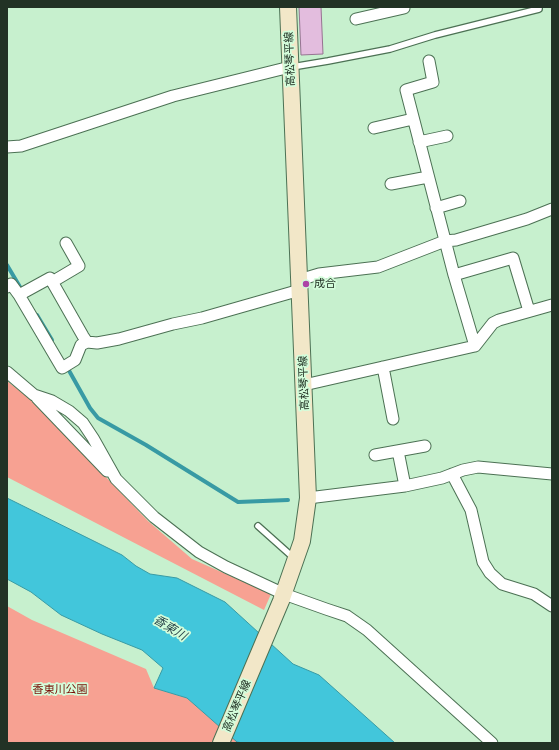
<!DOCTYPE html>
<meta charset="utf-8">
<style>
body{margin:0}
#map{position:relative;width:559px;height:750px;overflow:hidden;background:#c7f0ce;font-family:Mulish,sans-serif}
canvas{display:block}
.frame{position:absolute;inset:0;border:8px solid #223225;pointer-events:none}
</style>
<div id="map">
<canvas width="559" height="750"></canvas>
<div class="frame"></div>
</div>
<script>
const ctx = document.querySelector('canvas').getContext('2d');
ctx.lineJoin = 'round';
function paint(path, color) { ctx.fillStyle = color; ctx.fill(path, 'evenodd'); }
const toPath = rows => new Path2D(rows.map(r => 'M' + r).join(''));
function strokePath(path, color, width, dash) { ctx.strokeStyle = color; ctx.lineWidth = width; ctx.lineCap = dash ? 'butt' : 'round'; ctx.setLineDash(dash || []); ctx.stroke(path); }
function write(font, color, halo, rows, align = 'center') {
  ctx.font = font + ' Mulish,"Noto Sans JP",sans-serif'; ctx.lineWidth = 3.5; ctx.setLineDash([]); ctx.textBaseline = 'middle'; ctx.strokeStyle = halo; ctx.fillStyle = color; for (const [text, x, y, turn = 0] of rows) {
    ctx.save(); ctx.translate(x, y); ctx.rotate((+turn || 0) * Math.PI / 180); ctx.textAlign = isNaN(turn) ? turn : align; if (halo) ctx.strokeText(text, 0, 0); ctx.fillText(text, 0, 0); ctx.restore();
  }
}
paint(toPath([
 [7,381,35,403,148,521,192,559,271,594,264,610,7,477],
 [7,606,32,620,146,669,154,688,187,698,239,743,7,743]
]), '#f7a192');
const water = toPath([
 [7,498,122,555,136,566,150,574,177,578,225,602,293,664,319,675,395,743,243,743,237,742,187,698,154,688,163,668,142,650,102,634,61,615,31,592,7,579,7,498]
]);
paint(water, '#42c6db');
strokePath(water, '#389aa4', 1);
strokePath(toPath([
 [7,265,23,292],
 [37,315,52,340],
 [67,367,90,408,98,418,146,445,238,502,288,500]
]), '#389aa4', 4);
const building = toPath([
 [299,7,321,7,323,54,301,55,299,7]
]);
paint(building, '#e3bdde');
strokePath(building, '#967391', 1);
const service = toPath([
 [292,67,328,61,390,49,435,35,539,9,539,7],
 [258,526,295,559]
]);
const minor = toPath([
 [356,19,404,8],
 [429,61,433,82,406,90,454,275],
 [374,128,413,119],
 [419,142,447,136],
 [7,147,21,146,173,96,290,67],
 [391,184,428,177],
 [436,208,460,201],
 [299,280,319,274,378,267,445,241,456,240,527,219,552,209],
 [52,282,79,266,66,243],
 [7,287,11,284,19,295,50,278,83,336,87,342,97,343,119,339,173,324,202,318,300,290],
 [19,295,62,368,75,360,81,345,87,342],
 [475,346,454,275,513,258,529,311],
 [383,367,393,419],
 [7,372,34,395,52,401,69,411,83,423,93,438,116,479,154,517,199,552,226,567,284,594,326,609,347,616,367,630,492,743],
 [304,385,475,346,493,323,499,320,552,305],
 [37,398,107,471],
 [398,451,405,486],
 [375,455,425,446],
 [452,474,471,510,483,562,490,573,502,584,534,594,552,606],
 [308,498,405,486,442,478,463,470,478,467,552,474]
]);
const secondary = toPath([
 [221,743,281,601,302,541,308,498,288,7]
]);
strokePath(service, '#4c7154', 8);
strokePath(minor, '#4c7154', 13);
strokePath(secondary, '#4c7154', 18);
strokePath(service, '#fff', 5.5);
strokePath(minor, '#fff', 11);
strokePath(secondary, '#f2e7c8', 16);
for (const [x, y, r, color] of [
 [306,284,4,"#ad44a6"]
]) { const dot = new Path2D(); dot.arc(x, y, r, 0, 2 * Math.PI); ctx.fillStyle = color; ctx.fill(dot); strokePath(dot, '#d4fddb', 1.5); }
write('11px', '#223225', '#d4fddb', [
 ["高松琴平線",290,59,-92],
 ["高松琴平線",304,383,-92],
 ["高松琴平線",237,706,-67]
]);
write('11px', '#223225', '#d4fddb', [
 ["成合",314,284]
], 'left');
write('11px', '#770f05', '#d4fddb', [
 ["香東川公園",60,690]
]);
write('italic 12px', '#2b464c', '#d4fddb', [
 ["香東川",170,628,31]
]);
</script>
